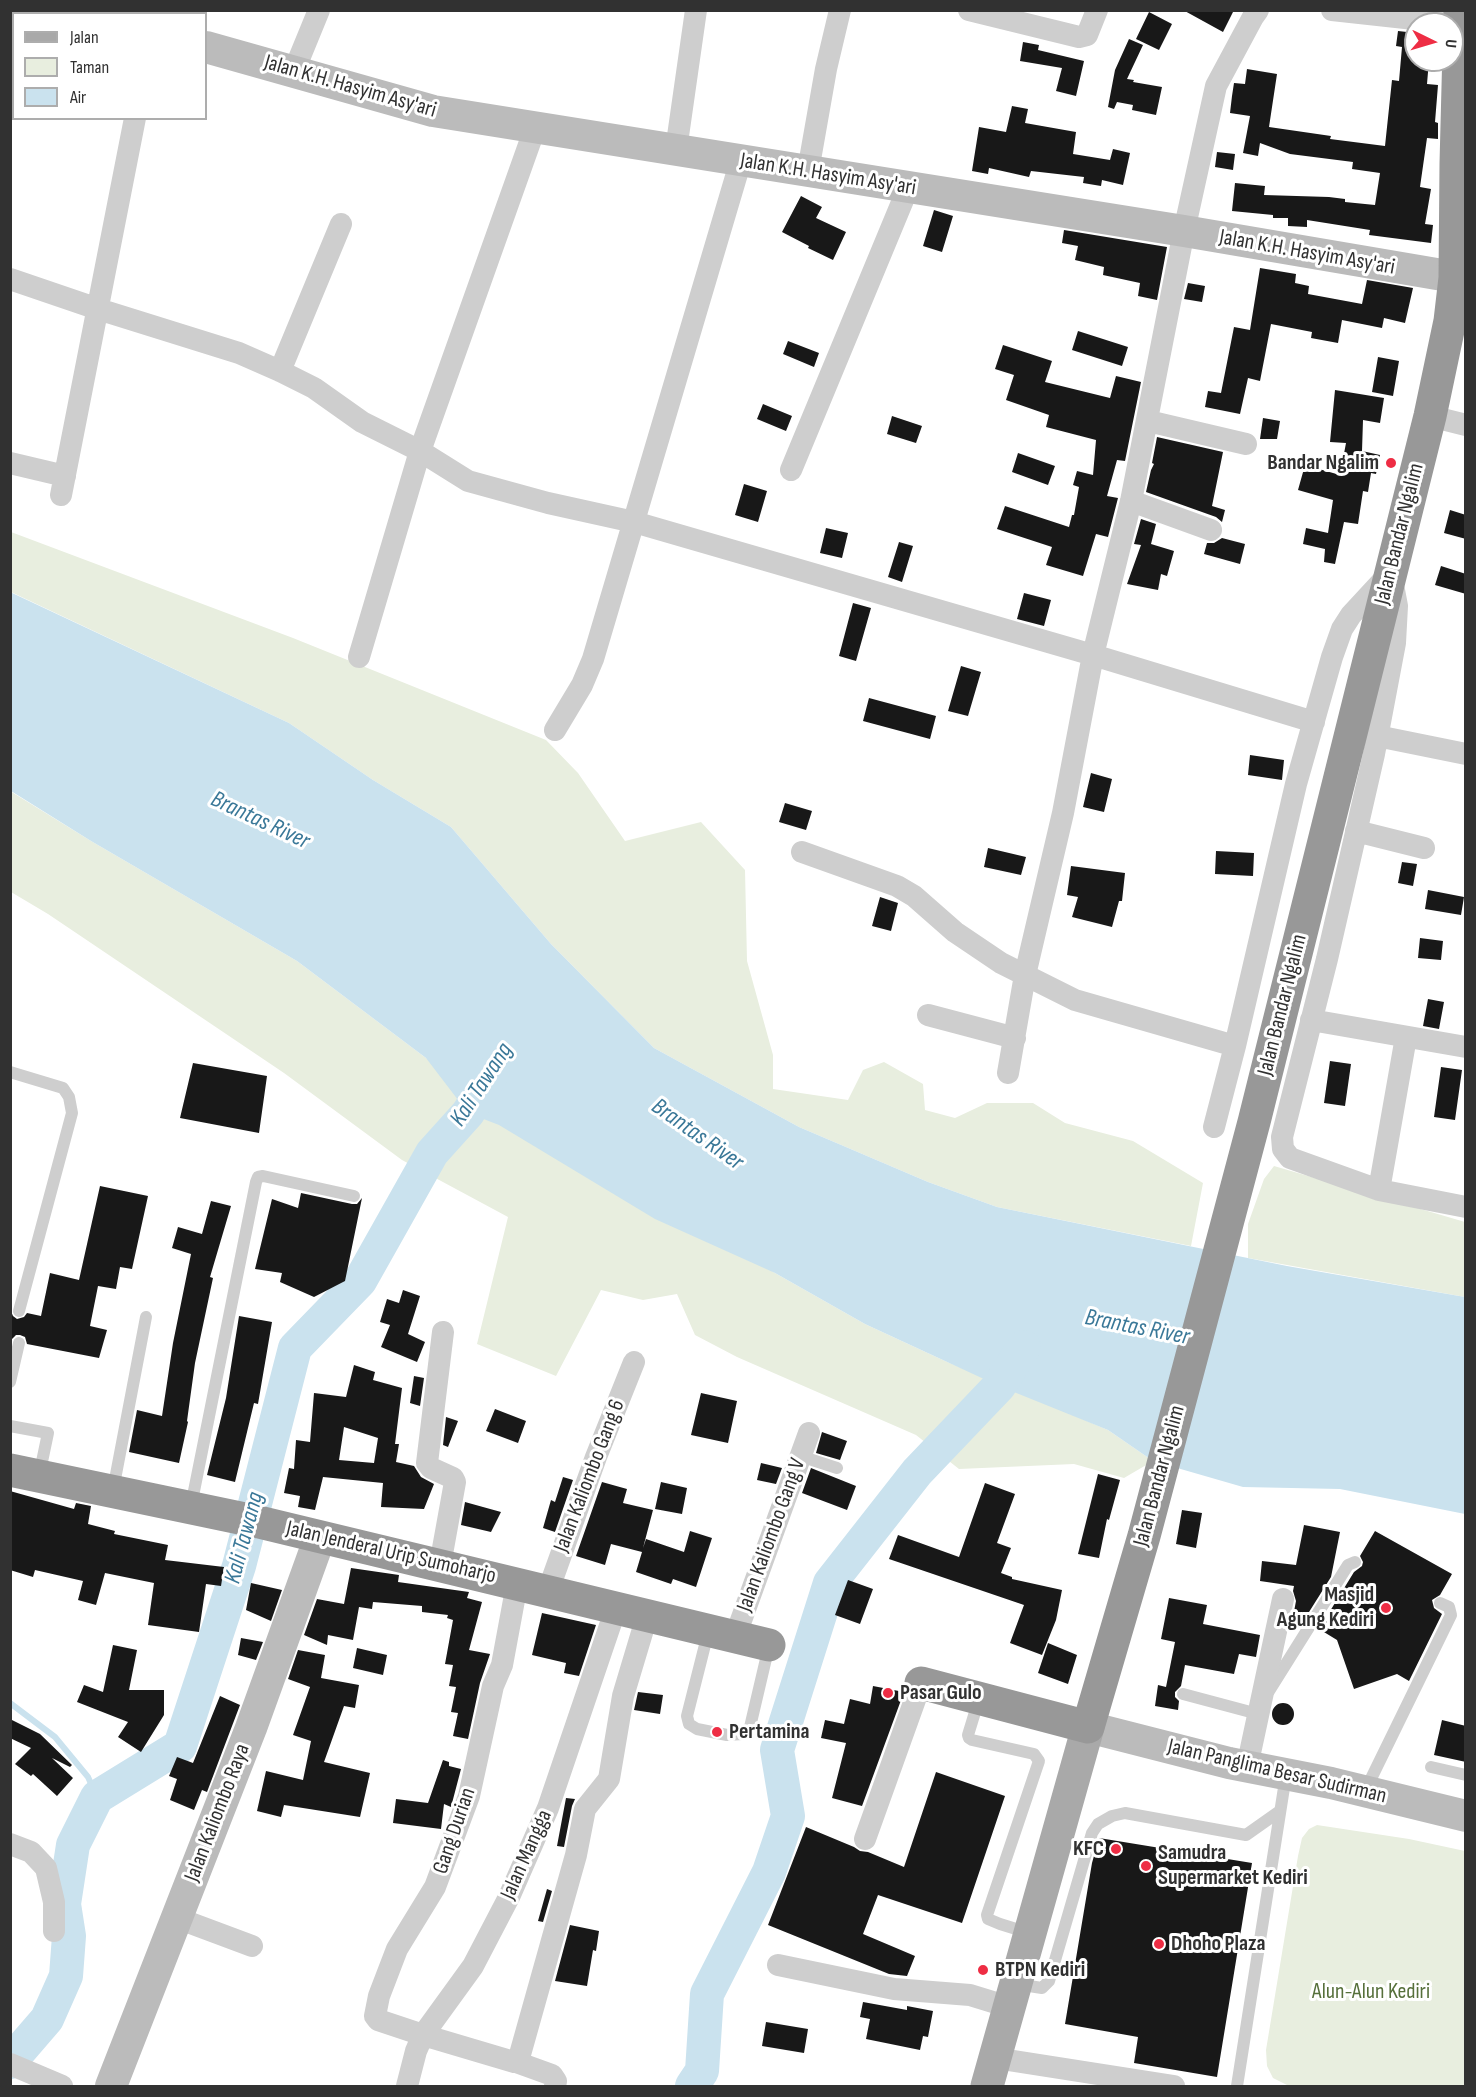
<!DOCTYPE html>
<style>
body{margin:0}
#map{position:relative;width:1476px;height:2097px;overflow:hidden;background:#fff;font-family:"Sofia Sans Condensed",sans-serif}
canvas{display:block}
.frame{position:absolute;inset:0;border:12px solid #313131;pointer-events:none}
.legend{position:absolute;left:12px;top:12px;width:195px;height:108px;box-sizing:border-box;background:#fff;border:2px solid #adadad;margin:0;padding:8px 10px;list-style:none;font-size:18px;color:#313131}
.legend li{display:flex;align-items:center;gap:12px;height:30px}
.legend b{width:30px;border:2px solid #adadad}
.north{position:absolute;left:1404px;top:12px;width:60px;height:60px;box-sizing:border-box;background:#fff;border:2px solid #adadad;border-radius:50%;rotate:95deg;font-size:16px;font-weight:700;line-height:24px;text-align:center;color:#313131}
.north::after{content:'';display:block;margin:auto;width:21px;height:27px;background:#ee2d44;clip-path:polygon(50% 0,100% 100%,50% 72%,0 100%)}
</style>
<div id="map">
<canvas width="1476" height="2097"></canvas>
<div class="frame"></div>
<ul class="legend">
<li><b style="height:8px;background:#a9a9a9"></b>Jalan</li>
<li><b style="height:16px;background:#e8eedf"></b>Taman</li>
<li><b style="height:16px;background:#cae2ee"></b>Air</li>
</ul>
<div class="north">U</div>
</div>
<script>
const ctx = document.querySelector('canvas').getContext('2d');
ctx.lineJoin = 'round';
function paint(path, color) { ctx.fillStyle = color; ctx.fill(path, 'evenodd'); }
const toPath = rows => new Path2D(rows.map(r => 'M' + r).join(''));
function strokePath(path, color, width, dash) { ctx.strokeStyle = color; ctx.lineWidth = width; ctx.lineCap = dash ? 'butt' : 'round'; ctx.setLineDash(dash || []); ctx.stroke(path); }
function write(font, color, halo, rows, align = 'center') {
  ctx.font = font + ' "Sofia Sans Condensed",sans-serif'; ctx.lineWidth = 6; ctx.setLineDash([]); ctx.textBaseline = 'middle'; ctx.strokeStyle = halo; ctx.fillStyle = color; for (const [text, x, y, turn = 0] of rows) {
    ctx.save(); ctx.translate(x, y); ctx.rotate((+turn || 0) * Math.PI / 180); ctx.textAlign = isNaN(turn) ? turn : align; if (halo) ctx.strokeText(text, 0, 0); ctx.fillText(text, 0, 0); ctx.restore();
  }
}
paint(toPath([
 [11,532,293,638,546,740,578,773,625,841,701,822,745,870,747,961,773,1055,773,1089,848,1100,863,1070,884,1062,923,1084,925,1110,955,1118,987,1103,1033,1103,1065,1123,1133,1141,1203,1183,1191,1246,997,1207,928,1182,799,1127,654,1048,551,944,451,827,373,780,289,723,11,592],
 [10,791,91,841,297,961,426,1058,775,1273,865,1324,945,1361,1108,1430,1153,1461,1124,1478,1074,1464,959,1469,916,1435,737,1357,695,1335,677,1294,643,1300,601,1290,556,1376,477,1344,508,1217,402,1160,284,1073,48,914,11,892],
 [1274,1166,1465,1222,1465,1297,1248,1258,1248,1224,1264,1179],
 [1317,1825,1409,1839,1465,1851,1465,2086,1296,2086,1287,2085,1273,2078,1267,2066,1266,2050,1298,1856,1302,1838,1309,1829]
]), '#e8eedf');
paint(toPath([
 [10,592,289,723,373,780,451,827,551,944,654,1048,799,1127,928,1182,997,1207,1287,1266,1465,1297,1465,1514,1340,1489,1243,1487,1153,1461,1108,1430,999,1386,945,1361,865,1324,775,1273,655,1219,499,1125,468,1113,426,1058,297,961,91,841,11,791]
]), '#cae2ee');
strokePath(toPath([
 [10,1703,55,1737,88,1777,97,1797]
]), '#cae2ee', 6);
strokePath(toPath([
 [10,2062,47,2019,66,1976,69,1936,64,1904,73,1845,97,1797,180,1746,239,1566,295,1348,360,1281,432,1153,468,1113,493,1072],
 [692,2086,702,2071,707,1994,769,1872,788,1816,777,1750,830,1583,917,1472,999,1386,1024,1347]
]), '#cae2ee', 34);
paint(toPath([
 [1183,10,1234,10,1223,32],
 [1149,12,1172,24,1159,50,1136,39],
 [1398,31,1416,33,1416,60,1429,60,1427,84,1438,85,1435,122,1438,123,1438,139,1427,138,1420,187,1431,189,1425,224,1433,225,1431,243,1369,235,1370,230,1307,220,1307,227,1288,226,1288,218,1273,218,1273,215,1232,211,1235,183,1265,186,1264,195,1329,197,1345,199,1345,202,1375,205,1380,173,1352,169,1353,162,1290,154,1260,143,1258,156,1243,153,1250,116,1230,113,1232,96,1234,83,1245,84,1247,69,1277,74,1269,127,1331,136,1330,139,1385,146,1392,80,1399,81,1402,47,1396,46],
 [1129,39,1143,45,1127,79,1134,80,1133,82,1162,87,1156,115,1132,110,1133,105,1117,102,1114,109,1108,107,1115,70],
 [1023,42,1039,45,1038,50,1084,61,1076,96,1056,91,1062,68,1020,61],
 [1012,106,1028,109,1025,123,1076,132,1073,154,1110,160,1113,149,1130,153,1123,185,1102,180,1101,186,1083,183,1084,177,1031,171,1029,177,989,168,988,174,972,171,979,127,1006,132],
 [1217,152,1235,154,1233,170,1215,167],
 [801,196,822,207,816,218,846,232,833,260,808,248,809,246,782,232],
 [934,210,953,216,942,252,923,246],
 [1064,230,1167,247,1157,300,1138,296,1140,283,1103,275,1104,267,1075,260,1078,246,1062,243],
 [1260,268,1296,274,1295,283,1309,286,1308,294,1362,304,1367,280,1413,288,1405,323,1384,318,1382,328,1342,320,1338,343,1311,338,1312,332,1271,324,1260,381,1248,378,1240,414,1205,407,1208,391,1221,393,1234,327,1250,330],
 [1188,283,1205,286,1202,302,1184,299],
 [1078,331,1128,347,1122,366,1072,350],
 [788,341,819,353,814,367,783,354],
 [1003,345,1052,361,1045,382,1110,398,1116,376,1141,382,1125,461,1117,460,1107,496,1118,498,1108,537,1096,534,1083,576,1046,565,1052,547,997,529,1005,506,1069,527,1072,515,1074,515,1079,487,1073,485,1077,471,1093,475,1096,440,1046,427,1049,415,1006,400,1014,375,995,369],
 [1378,357,1399,361,1393,396,1372,392],
 [1335,390,1384,398,1380,423,1363,420,1362,451,1380,455,1376,474,1371,473,1368,492,1363,491,1358,524,1344,522,1335,564,1324,562,1325,549,1303,544,1306,528,1328,533,1333,500,1298,490,1305,465,1340,475,1346,443,1330,442],
 [763,404,792,416,786,431,757,419],
 [892,416,922,426,916,443,887,434],
 [1263,418,1280,421,1277,439,1260,439],
 [1157,437,1223,452,1212,506,1225,510,1222,522,1216,517,1146,492,1151,470,1154,464,1152,463],
 [1018,453,1055,466,1048,485,1012,472],
 [744,484,767,491,758,522,735,515],
 [1450,510,1466,515,1466,539,1444,533],
 [1141,519,1156,524,1151,544,1174,551,1167,576,1161,574,1158,590,1127,584,1141,545,1134,544],
 [826,528,848,533,842,558,820,553],
 [1222,538,1245,544,1240,564,1204,554,1207,543,1214,543],
 [899,542,913,546,902,582,888,577],
 [1441,566,1466,574,1466,594,1435,585],
 [1024,593,1051,600,1044,626,1017,619],
 [853,603,871,608,856,661,839,656],
 [961,666,981,672,968,716,948,711],
 [869,698,936,716,930,739,863,721],
 [1250,755,1284,760,1282,780,1248,775],
 [1091,773,1112,779,1104,812,1083,807],
 [785,803,812,811,806,830,779,822],
 [988,848,1026,857,1021,875,984,867],
 [1216,851,1254,853,1253,876,1215,874],
 [1402,862,1417,864,1413,886,1398,883],
 [1071,866,1125,873,1122,901,1119,901,1112,927,1072,917,1078,897,1067,895],
 [1428,890,1464,897,1461,915,1425,909],
 [880,897,898,903,891,931,872,926],
 [1420,938,1443,941,1441,960,1418,958],
 [1428,999,1444,1002,1439,1029,1423,1026],
 [1330,1061,1351,1064,1345,1106,1324,1103],
 [193,1063,267,1076,259,1133,180,1118],
 [1441,1067,1462,1070,1455,1120,1434,1117],
 [100,1186,148,1196,132,1269,120,1267,116,1289,98,1286,90,1326,107,1330,99,1358,27,1344,25,1337,20,1335,16,1335,10,1341,10,1309,13,1316,17,1319,24,1317,27,1313,41,1316,50,1273,79,1280],
 [301,1193,352,1204,357,1204,362,1198,345,1281,314,1297,280,1282,282,1273,255,1269,272,1199,298,1208],
 [211,1201,231,1206,210,1277,213,1278,195,1363,187,1421,188,1422,179,1463,129,1452,137,1410,162,1416,173,1343,191,1254,172,1248,178,1227,202,1234],
 [403,1290,420,1296,408,1334,425,1342,417,1362,381,1347,390,1325,380,1322,387,1299,399,1303],
 [239,1316,272,1322,258,1404,254,1403,235,1482,207,1475,226,1398],
 [354,1365,375,1372,373,1380,402,1388,395,1444,399,1444,396,1462,414,1466,421,1477,434,1484,424,1509,381,1507,383,1483,323,1477,315,1510,298,1507,300,1496,284,1493,289,1468,294,1469,296,1440,310,1442,314,1393,346,1397],
 [344,1427,378,1438,374,1463,339,1460],
 [414,1376,424,1378,420,1406,410,1403],
 [701,1393,737,1401,728,1443,691,1435],
 [495,1409,526,1421,518,1443,486,1431],
 [446,1417,458,1421,448,1447,443,1445],
 [822,1432,847,1441,840,1460,816,1453],
 [761,1463,782,1468,776,1484,757,1480],
 [811,1468,856,1486,847,1510,802,1493],
 [1098,1474,1120,1480,1109,1520,1107,1519,1099,1558,1078,1554],
 [563,1477,573,1480,555,1532,543,1528,551,1500,555,1502],
 [602,1482,627,1489,623,1503,653,1510,643,1548,646,1539,684,1552,690,1531,712,1538,696,1587,673,1579,671,1584,636,1572,642,1552,611,1544,605,1565,576,1556],
 [661,1482,687,1488,682,1514,655,1509],
 [985,1483,1015,1494,997,1543,1011,1548,1001,1573,1012,1577,1012,1579,1062,1590,1056,1620,1042,1655,1010,1643,1024,1605,889,1559,898,1535,959,1557],
 [10,1491,74,1509,76,1503,91,1506,88,1524,115,1531,114,1534,168,1545,165,1560,224,1567,221,1586,206,1584,199,1632,148,1625,154,1583,105,1573,96,1605,78,1600,83,1581,35,1570,33,1577,10,1570],
 [465,1502,501,1512,491,1532,461,1525],
 [1182,1510,1202,1513,1196,1548,1176,1544],
 [1304,1525,1340,1532,1331,1577,1304,1620,1293,1617,1296,1601,1293,1591,1294,1586,1260,1581,1262,1561,1296,1565],
 [1375,1531,1452,1574,1440,1595,1432,1600,1434,1608,1442,1614,1409,1681,1397,1674,1354,1689,1337,1640,1319,1629,1354,1572,1362,1566,1363,1562,1360,1556],
 [351,1568,399,1575,398,1582,469,1592,467,1598,482,1602,469,1650,490,1654,480,1683,468,1739,453,1736,458,1713,451,1712,456,1687,449,1686,453,1665,445,1664,453,1620,447,1618,448,1615,422,1612,422,1606,373,1602,372,1609,359,1607,353,1640,328,1635,327,1645,304,1635,317,1599,344,1604],
 [848,1580,873,1589,860,1624,835,1615],
 [251,1583,282,1590,271,1621,246,1610],
 [1169,1598,1207,1605,1203,1624,1260,1635,1256,1657,1239,1654,1234,1674,1185,1665,1181,1686,1175,1692,1175,1697,1179,1701,1178,1710,1155,1706,1158,1685,1166,1687,1175,1642,1161,1639],
 [542,1613,596,1625,579,1676,564,1673,566,1663,532,1655],
 [241,1638,263,1642,256,1660,238,1655],
 [1048,1643,1077,1655,1068,1684,1038,1673],
 [113,1645,137,1650,129,1690,164,1690,164,1715,141,1752,118,1737,128,1722,77,1702,84,1685,103,1692],
 [357,1648,387,1655,383,1675,353,1668],
 [298,1650,325,1655,321,1678,359,1685,355,1708,344,1706,324,1762,370,1773,360,1817,284,1805,281,1817,257,1811,266,1771,303,1780,311,1741,293,1735,310,1687,288,1679],
 [873,1686,904,1692,862,1806,832,1798,846,1743,821,1738,825,1720,844,1724,850,1699,870,1704],
 [638,1692,663,1695,660,1714,634,1710],
 [220,1696,240,1705,207,1792,202,1790,194,1810,170,1800,177,1779,169,1776,177,1757,193,1763],
 '1272 1714a11 11 0 1 1 22 0a11 11 0 1 1-22 0Z',
 [10,1719,40,1734,72,1765,70,1767,52,1758,73,1778,57,1796,33,1774,31,1776,15,1764,31,1748,10,1738],
 [1442,1720,1466,1726,1466,1762,1434,1755],
 [443,1760,449,1762,449,1766,461,1769,451,1807,444,1804,441,1829,393,1823,396,1799,428,1803],
 [936,1772,1005,1796,962,1923,878,1895,863,1934,915,1956,907,1976,889,1974,768,1925,806,1827,854,1847,860,1851,868,1852,904,1867],
 [566,1798,575,1799,572,1806,564,1847,557,1846],
 [1099,1838,1252,1863,1217,2077,1134,2063,1138,2037,1065,2024,1092,1863],
 [547,1889,552,1891,543,1922,538,1921],
 [570,1925,599,1931,596,1951,593,1950,587,1986,555,1981],
 [863,2002,907,2010,907,2006,933,2011,928,2037,923,2036,920,2050,866,2039,870,2019,860,2017],
 [766,2022,808,2029,804,2053,762,2046]
]), '#181818');
strokePath(toPath([
 [10,1072,63,1088,69,1097,72,1113,19,1311],
 [10,1382,19,1343],
 [10,1426,48,1433,39,1476],
 [800,1456,837,1468],
 [113,1490,146,1317],
 [191,1506,256,1182,258,1177,263,1176,354,1196],
 [708,1633,687,1716,689,1724,697,1729,727,1735,743,1734,750,1727,769,1646],
 [1269,1691,1348,1565,1355,1562],
 [1183,1694,1258,1714],
 [979,1699,968,1735,969,1738,972,1740,1034,1754,1039,1761,987,1915,988,1919,1000,1924,1029,1933],
 [1431,1767,1466,1775],
 [1365,1791,1451,1615,1449,1607,1440,1603],
 [1016,1984,1042,1988,1049,1981,1092,1833,1098,1824,1112,1816,1125,1813,1246,1835,1280,1811],
 [1237,2086,1286,1775]
]), '#cecece', 12);
strokePath(toPath([
 [969,10,1079,37,1087,35,1097,10],
 [1332,10,1460,24],
 [154,14,155,10],
 [294,71,319,10],
 [676,150,696,10],
 [808,171,826,69,840,10],
 [10,279,98,309,239,353,280,371,314,388,362,422,420,451,468,481,548,503,634,522,1093,655,1131,501,1184,231,1216,86,1253,17,1258,10],
 [280,371,341,224],
 [1430,416,1466,425],
 [1148,421,1246,444],
 [10,463,65,476],
 [791,470,908,188],
 [61,495,135,118],
 [1131,501,1211,530],
 [1394,590,1397,606,1395,643,1374,754,1327,959,1282,1137,1283,1149,1290,1158,1379,1190,1466,1207],
 [359,657,420,451,535,128],
 [555,730,582,685,593,659,741,160],
 [1377,736,1466,754],
 [1356,831,1424,848],
 [802,852,897,886,914,896,955,932,1001,963,1075,1000,1235,1046],
 [928,1015,1015,1038],
 [1311,1020,1466,1047],
 [1008,1073,1025,975,1063,813,1093,655,1314,722],
 [1214,1127,1235,1046,1296,784,1332,657,1342,629,1351,615,1388,575],
 [1379,1190,1406,1037],
 [440,1565,455,1482,453,1478,431,1468,427,1463,443,1332],
 [517,1584,502,1665,493,1686,469,1796,435,1887,397,1949,379,1996,375,2016,378,2020,423,2035,514,2062,519,2058,576,1855,585,1809,609,1779,623,1696,647,1616],
 [548,1591,596,1457,634,1362],
 [735,1637,809,1433],
 [1247,1767,1283,1599],
 [865,1839,921,1683],
 [10,1844,31,1852,46,1868,54,1902,54,1931],
 [177,1918,252,1946],
 [778,1965,894,1989,970,1995,1009,2007],
 [995,2058,1174,2086],
 [516,2062,552,2075,556,2081,555,2086],
 [10,2064,62,2086],
 [407,2086,416,2051,423,2035,473,1966,509,1897,548,1808,616,1608]
]), '#cecece', 22);
strokePath(toPath([
 [71,10,82,14],
 [206,47,433,111,1184,231,1466,279],
 [1088,1727,1229,1763,1331,1783,1466,1816],
 [111,2086,251,1728,320,1537]
]), '#bbb', 32);
strokePath(toPath([
 [987,2086,1088,1727]
]), '#a9a9a9', 33);
strokePath(toPath([
 [10,1470,259,1522,769,1645],
 [921,1683,1088,1727,1144,1536,1254,1122,1430,416,1450,321,1455,278,1456,164,1460,10]
]), '#989898', 33);
for (const [x, y, r, color] of [
 [1391,463,6,"#ee2d44"],
 [1386,1608,6,"#ee2d44"],
 [888,1693,6,"#ee2d44"],
 [717,1732,6,"#ee2d44"],
 [1116,1849,6,"#ee2d44"],
 [1146,1866,6,"#ee2d44"],
 [1159,1944,6,"#ee2d44"],
 [983,1970,6,"#ee2d44"]
]) { const dot = new Path2D(); dot.arc(x, y, r, 0, 2 * Math.PI); ctx.fillStyle = color; ctx.fill(dot); strokePath(dot, '#fff', 2); }
write('22px', '#313131', '#fff', [
 ["Jalan K.H. Hasyim Asy'ari",350,87,16],
 ["Jalan K.H. Hasyim Asy'ari",828,175,9],
 ["Jalan K.H. Hasyim Asy'ari",1307,253,10],
 ["Jalan Bandar Ngalim",1400,534,-76],
 ["Jalan Bandar Ngalim",1283,1005,-76],
 ["Jalan Kaliombo Gang 6",590,1476,-69],
 ["Jalan Bandar Ngalim",1160,1476,-75],
 ["Jalan Kaliombo Gang V",772,1535,-70],
 ["Jalan Jenderal Urip Sumoharjo",391,1553,13],
 ["Jalan Panglima Besar Sudirman",1277,1772,13],
 ["Jalan Kaliombo Raya",218,1813,-69],
 ["Gang Durian",455,1831,-71],
 ["Jalan Mangga",527,1855,-66]
]);
write('bold 22px', '#313131', '#fff', [
 ["Bandar Ngalim",1379,463,"right"],
 ["Masjid",1374,1595,"right"],
 ["Agung Kediri",1374,1620,"right"],
 ["Pasar Gulo",900,1693],
 ["Pertamina",729,1732],
 ["KFC",1104,1849,"right"],
 ["Samudra",1158,1853],
 ["Supermarket Kediri",1158,1878],
 ["Dhoho Plaza",1171,1944],
 ["BTPN Kediri",995,1970]
], 'left');
write('22px', '#56703b', '#fff', [
 ["Alun-Alun Kediri",1371,1992]
]);
write('italic 24px', '#3a7898', '#fff', [
 ["Brantas River",260,821,25],
 ["Kali Tawang",482,1085,-57],
 ["Brantas River",697,1135,35],
 ["Brantas River",1137,1328,11],
 ["Kali Tawang",245,1538,-75]
]);
</script>
